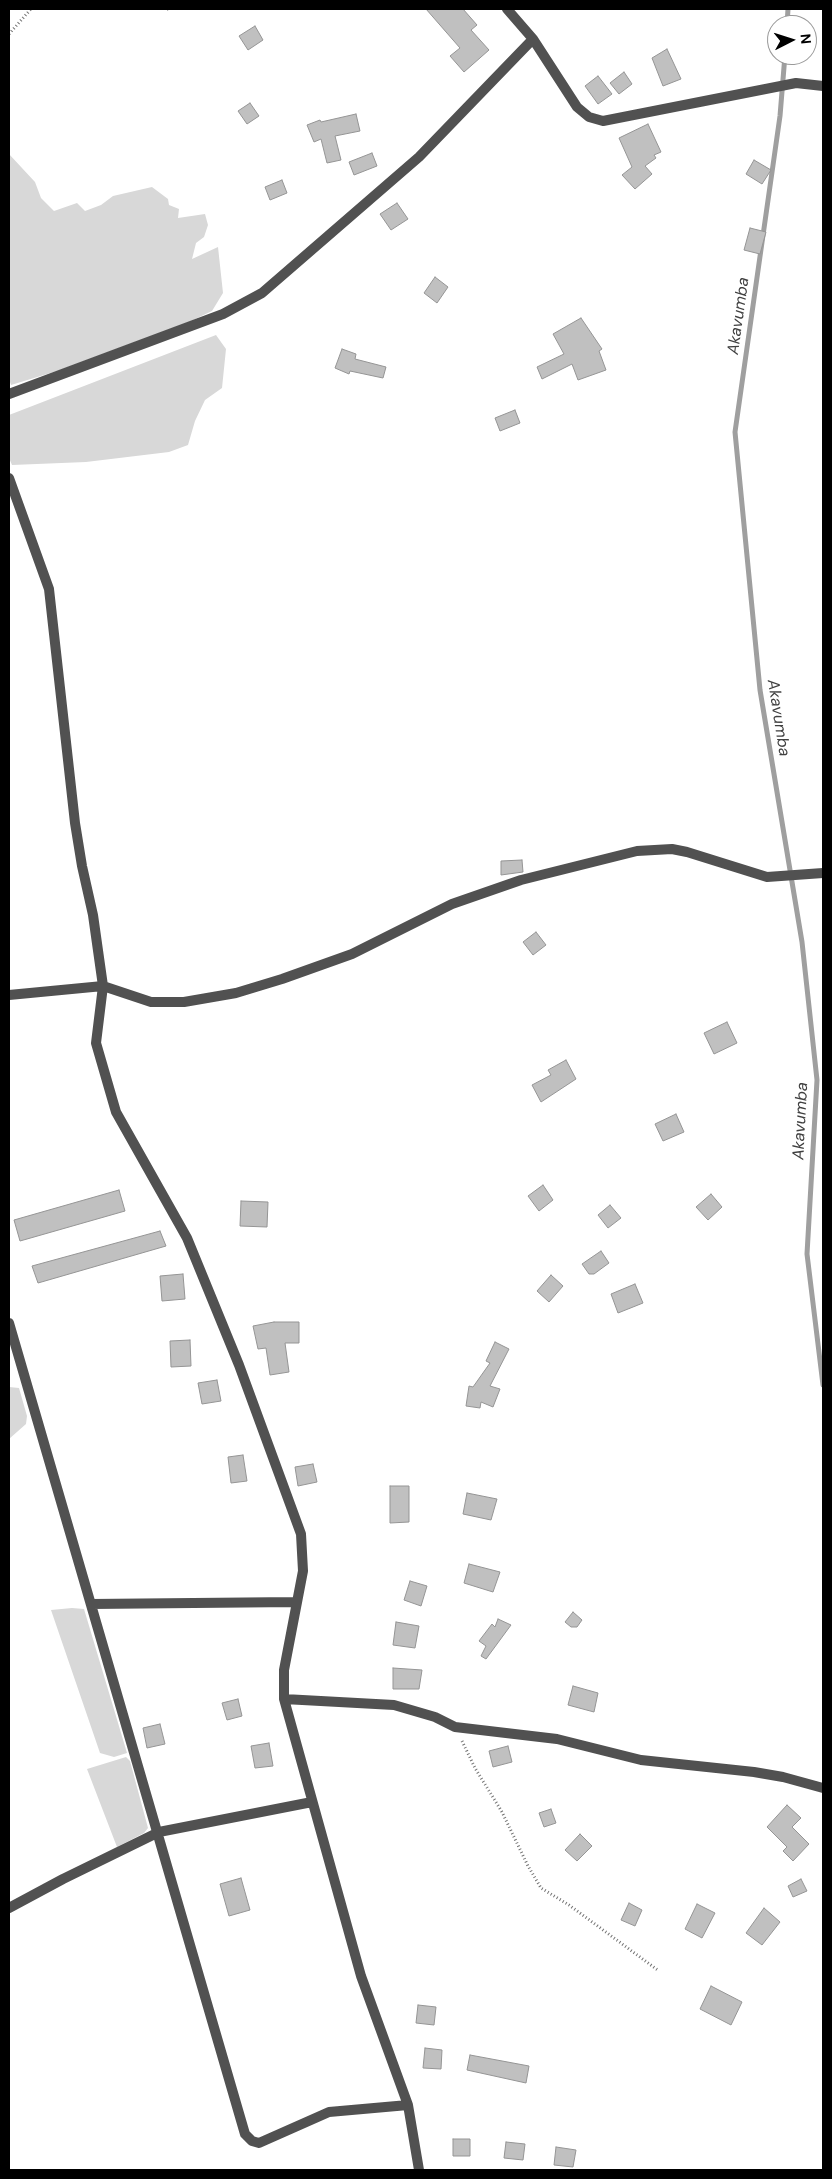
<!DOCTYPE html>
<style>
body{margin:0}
#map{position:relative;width:832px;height:2179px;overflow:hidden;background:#fff;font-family:"DM Sans",sans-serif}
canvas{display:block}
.frame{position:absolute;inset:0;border:10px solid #000;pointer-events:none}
.north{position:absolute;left:767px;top:15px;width:50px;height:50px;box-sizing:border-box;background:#fff;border:1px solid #999;border-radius:50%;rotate:85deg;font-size:14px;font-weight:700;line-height:20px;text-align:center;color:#000}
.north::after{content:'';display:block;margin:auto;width:18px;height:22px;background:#000;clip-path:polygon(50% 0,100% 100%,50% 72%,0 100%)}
</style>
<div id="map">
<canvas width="832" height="2179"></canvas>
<div class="frame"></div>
<div class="north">N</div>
</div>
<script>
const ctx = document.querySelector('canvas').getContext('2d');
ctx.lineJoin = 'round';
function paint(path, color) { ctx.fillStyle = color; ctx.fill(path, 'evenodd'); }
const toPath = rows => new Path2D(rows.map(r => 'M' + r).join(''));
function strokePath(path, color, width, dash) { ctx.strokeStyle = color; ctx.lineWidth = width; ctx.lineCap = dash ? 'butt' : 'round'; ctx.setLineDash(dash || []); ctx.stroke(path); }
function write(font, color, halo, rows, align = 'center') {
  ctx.font = font + ' "DM Sans",sans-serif'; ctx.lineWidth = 4; ctx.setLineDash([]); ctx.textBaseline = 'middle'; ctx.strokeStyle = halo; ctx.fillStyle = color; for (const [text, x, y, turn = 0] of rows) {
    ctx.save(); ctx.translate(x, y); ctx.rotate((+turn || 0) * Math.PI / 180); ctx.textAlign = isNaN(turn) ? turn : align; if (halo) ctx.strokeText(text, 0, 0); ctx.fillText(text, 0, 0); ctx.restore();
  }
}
paint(toPath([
 [9,154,35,182,41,198,54,211,77,203,85,211,101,205,113,196,152,187,168,199,169,205,179,209,178,218,205,214,208,225,204,237,196,243,192,259,218,247,223,293,212,311,191,321,57,371,11,385,9,379],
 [216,335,226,349,222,388,205,400,195,421,188,445,169,452,86,462,12,465,9,458,9,415],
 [9,1387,19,1388,27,1416,26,1424,9,1439],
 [72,1608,84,1609,127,1753,114,1757,100,1753,51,1610],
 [126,1757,130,1761,148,1828,144,1833,117,1847,87,1769]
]), '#d8d8d8');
strokePath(toPath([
 [787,25,788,9],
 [785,55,780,116,735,432,760,690,802,942,817,1080,807,1254,823,1385]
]), '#9f9f9f', 5);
const building = toPath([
 [426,9,463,9,477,25,471,30,489,50,464,72,450,56,460,48,426,9],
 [255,26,263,40,248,50,239,36,255,26],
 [667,49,681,79,663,86,652,58,667,49],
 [624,72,632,84,619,94,610,83,624,72],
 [598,76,612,94,598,104,585,86,598,76],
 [250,103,259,116,247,124,238,111,250,103],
 [356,114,360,131,335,136,341,160,327,163,321,139,314,142,307,125,320,120,321,122,356,114],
 [648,124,661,152,654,155,656,158,645,166,652,174,635,189,622,175,632,167,619,138,648,124],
 [372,153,377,166,354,175,349,162,372,153],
 [754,160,771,170,762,184,746,174,754,160],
 [282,180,287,193,270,200,265,187,282,180],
 [397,203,408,219,391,230,380,214,397,203],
 [750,228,766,232,760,254,744,250,750,228],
 [435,277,448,287,437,303,424,293,435,277],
 [581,318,602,349,599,351,606,370,578,380,572,364,542,379,537,367,564,354,553,334,581,318],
 [342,349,356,354,355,359,386,367,383,378,350,371,349,374,335,368,342,349],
 [515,410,520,423,500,431,495,418,515,410],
 [522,860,523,872,501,875,501,861,522,860],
 [536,932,546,945,533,955,523,942,536,932],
 [727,1022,737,1043,714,1054,704,1033,727,1022],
 [566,1060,576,1079,541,1102,532,1085,551,1075,548,1070,566,1060],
 [676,1114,684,1132,663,1141,655,1124,676,1114],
 [543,1185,553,1200,539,1211,528,1196,543,1185],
 [119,1190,125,1211,20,1241,14,1220,119,1190],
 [711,1194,722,1207,708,1220,696,1207,711,1194],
 [241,1201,268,1202,267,1227,240,1226,241,1201],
 [610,1205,621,1218,608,1228,598,1215,610,1205],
 [160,1231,166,1246,38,1283,32,1266,160,1231],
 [601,1251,609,1263,594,1274,589,1274,582,1264,601,1251],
 [183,1274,185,1299,162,1301,160,1276,183,1274],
 [551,1275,563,1286,549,1302,537,1291,551,1275],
 [635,1284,643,1303,618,1313,611,1294,635,1284],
 [274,1322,299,1322,299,1343,285,1343,289,1372,270,1375,266,1348,258,1349,253,1326,274,1322],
 [190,1340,191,1366,171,1367,170,1341,190,1340],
 [495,1342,509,1349,490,1386,500,1389,493,1407,481,1402,480,1408,466,1406,469,1386,473,1387,490,1363,486,1361,495,1342],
 [217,1380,221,1401,202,1404,198,1383,217,1380],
 [243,1455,247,1481,231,1483,228,1457,243,1455],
 [313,1464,317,1482,298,1486,295,1467,313,1464],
 [390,1486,409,1486,409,1522,390,1523,390,1486],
 [467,1493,497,1499,491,1520,463,1514,467,1493],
 [469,1564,500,1572,493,1592,464,1583,469,1564],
 [410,1581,427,1586,421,1606,404,1600,410,1581],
 [573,1612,582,1620,577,1627,571,1627,565,1622,573,1612],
 [498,1619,511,1625,486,1659,481,1656,486,1646,479,1641,492,1624,495,1627,498,1619],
 [396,1622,419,1626,415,1648,393,1645,396,1622],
 [393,1668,422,1670,419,1689,393,1689,393,1668],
 [573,1686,598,1693,594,1712,568,1705,573,1686],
 [238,1699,242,1716,227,1720,222,1703,238,1699],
 [160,1724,165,1744,147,1748,143,1728,160,1724],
 [269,1743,273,1766,255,1768,251,1746,269,1743],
 [508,1746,512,1762,493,1767,489,1751,508,1746],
 [787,1805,801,1818,792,1827,809,1844,793,1861,783,1851,787,1847,767,1827,787,1805],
 [551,1809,556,1823,544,1827,539,1813,551,1809],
 [580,1834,592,1846,577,1861,565,1850,580,1834],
 [241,1878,250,1910,229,1916,220,1884,241,1878],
 [801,1879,807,1891,793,1897,788,1886,801,1879],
 [629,1903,642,1910,635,1926,621,1920,629,1903],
 [697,1904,715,1913,702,1938,685,1929,697,1904],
 [764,1908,780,1922,762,1945,746,1933,764,1908],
 [711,1986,742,2002,731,2025,700,2009,711,1986],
 [418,2005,436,2007,434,2025,416,2023,418,2005],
 [425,2048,442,2050,441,2069,423,2068,425,2048],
 [470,2055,529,2066,526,2083,467,2070,470,2055],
 [453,2139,470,2139,470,2156,453,2156,453,2139],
 [506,2142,525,2144,523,2160,504,2158,506,2142],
 [556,2147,576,2150,573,2167,554,2165,556,2147]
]);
paint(building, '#c0c0c0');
strokePath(building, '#959595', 1);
strokePath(toPath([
 [168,9,169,10],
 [9,34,31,9],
 [462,1741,475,1768,502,1812,528,1866,541,1888,569,1905,659,1971]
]), '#737373', 3, [1, 2.5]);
strokePath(toPath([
 [507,9,533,39,577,107,589,117,603,121,796,83,823,86],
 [9,394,223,314,262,293,419,157,533,39],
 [9,478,49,589,75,823,82,866,93,915,103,986,96,1043,116,1112,187,1238,239,1365,301,1534,303,1571,284,1670,284,1699,361,1976,408,2105,419,2170],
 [9,995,103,986,151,1002,184,1002,236,993,282,979,352,954,452,904,521,880,637,851,672,849,687,852,767,877,823,873],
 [9,1323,245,2134,252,2141,259,2143,329,2112,408,2105],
 [91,1604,296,1602],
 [284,1699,394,1705,435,1717,455,1727,557,1739,641,1760,754,1772,783,1777,823,1788],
 [9,1908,63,1879,159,1832,312,1802]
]), '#515151', 10);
write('italic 16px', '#404040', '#fff', [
 ["Akavumba",739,316,-82],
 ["Akavumba",778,718,81],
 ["Akavumba",801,1121,-87]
]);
</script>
